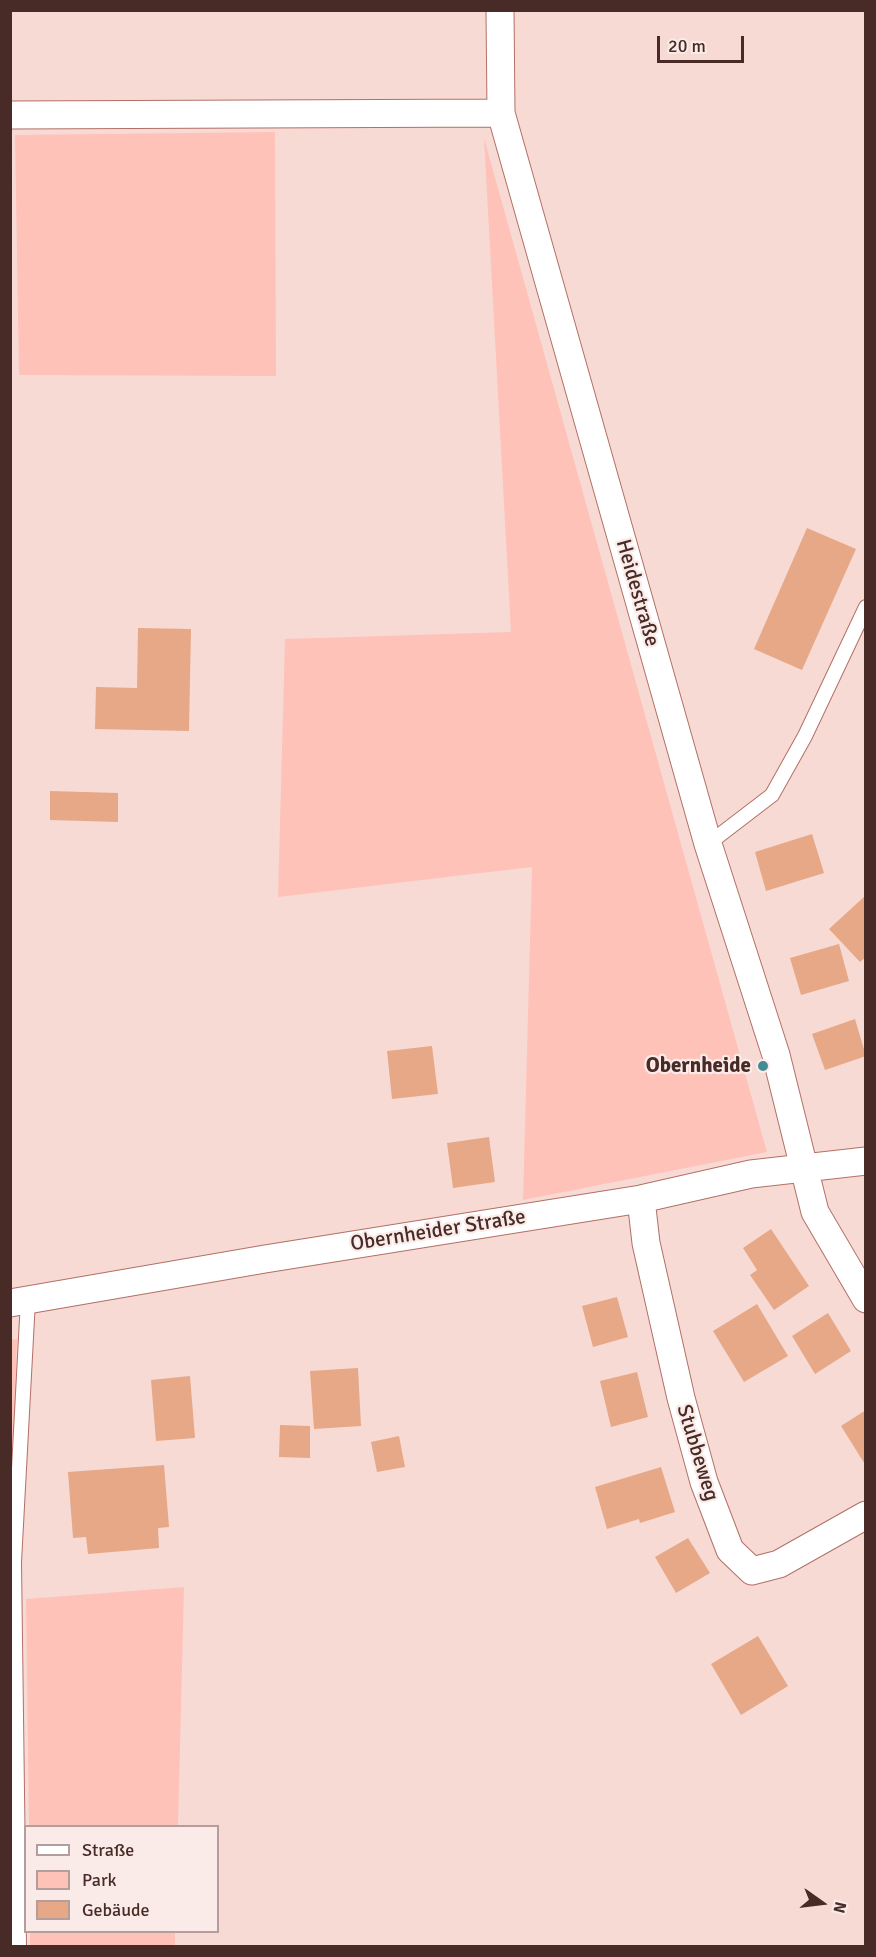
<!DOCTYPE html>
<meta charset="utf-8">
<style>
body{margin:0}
#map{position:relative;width:876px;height:1957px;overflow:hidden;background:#f8dad5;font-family:Signika,sans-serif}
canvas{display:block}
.frame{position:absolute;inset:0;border:12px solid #482b27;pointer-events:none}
.legend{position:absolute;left:24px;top:1825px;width:195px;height:108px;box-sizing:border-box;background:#faebe8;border:2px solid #b39e9b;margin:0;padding:8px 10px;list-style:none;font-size:18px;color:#482b27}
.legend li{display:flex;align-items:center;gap:12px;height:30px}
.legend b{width:30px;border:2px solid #b39e9b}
.north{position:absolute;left:792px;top:1873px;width:60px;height:60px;-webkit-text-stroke:4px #faebe8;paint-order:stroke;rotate:104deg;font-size:16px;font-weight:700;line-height:24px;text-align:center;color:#482b27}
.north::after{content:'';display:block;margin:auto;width:21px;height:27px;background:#482b27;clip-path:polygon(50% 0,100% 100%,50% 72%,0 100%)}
.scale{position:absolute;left:657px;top:36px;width:87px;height:27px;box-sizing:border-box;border:3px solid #482b27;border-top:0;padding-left:8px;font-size:18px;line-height:21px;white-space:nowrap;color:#482b27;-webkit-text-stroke:4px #faebe8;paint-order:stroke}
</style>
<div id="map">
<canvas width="876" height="1957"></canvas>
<div class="frame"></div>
<ul class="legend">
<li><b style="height:8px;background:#fff"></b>Straße</li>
<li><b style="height:16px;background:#fec2b9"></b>Park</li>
<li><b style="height:16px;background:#e6a887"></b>Gebäude</li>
</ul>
<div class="north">N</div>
<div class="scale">20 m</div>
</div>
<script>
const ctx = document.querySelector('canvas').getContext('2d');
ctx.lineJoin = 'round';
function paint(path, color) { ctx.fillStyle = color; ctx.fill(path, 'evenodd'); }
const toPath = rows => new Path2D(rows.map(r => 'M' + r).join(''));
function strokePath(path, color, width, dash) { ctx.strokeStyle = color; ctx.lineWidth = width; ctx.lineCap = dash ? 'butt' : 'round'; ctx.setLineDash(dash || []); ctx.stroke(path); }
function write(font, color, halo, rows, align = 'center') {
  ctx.font = font + ' Signika,sans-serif'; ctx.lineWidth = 4.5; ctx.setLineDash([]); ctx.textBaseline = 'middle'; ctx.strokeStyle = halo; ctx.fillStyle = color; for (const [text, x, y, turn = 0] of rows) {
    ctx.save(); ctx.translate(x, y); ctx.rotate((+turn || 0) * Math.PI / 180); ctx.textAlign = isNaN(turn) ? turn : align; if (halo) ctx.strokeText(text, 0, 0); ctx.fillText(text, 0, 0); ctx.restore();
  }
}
paint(toPath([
 [275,132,276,376,19,375,15,135],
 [484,138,767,1152,523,1200,532,867,278,897,285,639,511,632],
 [17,1339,11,1525,10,1340],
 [184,1587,178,1826,29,1826,26,1599],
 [30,1932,175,1932,175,1946,30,1946]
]), '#fec2b9');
paint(toPath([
 [807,528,856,549,802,670,754,649],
 [138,628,191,629,189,731,95,729,96,687,137,688],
 [50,791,118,793,118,822,50,820],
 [812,834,824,873,766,891,755,852],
 [866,895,866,957,860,962,829,929],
 [839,944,849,981,801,995,790,958],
 [855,1019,866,1056,825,1070,812,1034],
 [432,1046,438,1094,392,1099,387,1051],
 [489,1137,495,1182,453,1188,447,1143],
 [771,1229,809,1286,774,1310,750,1275,757,1270,743,1248],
 [617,1297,628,1337,593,1347,582,1306],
 [757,1304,788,1356,744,1382,713,1331],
 [828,1313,851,1351,815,1374,792,1336],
 [358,1368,361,1426,314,1429,310,1371],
 [637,1372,648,1417,611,1427,600,1381],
 [190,1376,195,1438,156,1441,151,1380],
 [866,1410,866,1466,841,1426],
 [280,1425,310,1426,310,1458,279,1457],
 [399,1436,405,1467,377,1472,371,1442],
 [164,1465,169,1527,158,1528,159,1548,88,1554,86,1537,73,1538,68,1472],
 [661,1467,675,1512,640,1523,639,1519,607,1529,595,1487],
 [688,1538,710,1573,676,1593,655,1557],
 [758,1636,788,1686,741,1715,711,1664]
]), '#e6a887');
const lane = toPath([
 [708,844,772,795,805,736,866,607],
 [19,1946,14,1562,28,1300]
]);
const street = toPath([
 [500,10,501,113,708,844,776,1055,815,1212,866,1299],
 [10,115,501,113],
 [641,1199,646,1243,681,1398,704,1482,730,1550,752,1571,779,1564,866,1515],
 [10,1303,265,1259,641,1199,751,1174,866,1161]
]);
strokePath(lane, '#b27066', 16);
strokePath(street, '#b27066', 29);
strokePath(lane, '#fff', 14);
strokePath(street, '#fff', 27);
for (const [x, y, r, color] of [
 [763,1066,6,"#448a95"]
]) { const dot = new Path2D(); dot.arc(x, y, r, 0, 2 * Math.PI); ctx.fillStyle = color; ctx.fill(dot); strokePath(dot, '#faebe8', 2); }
write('21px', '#482b27', '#faebe8', [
 ["Heidestraße",637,593,74],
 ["Obernheider Straße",438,1231,-9],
 ["Stubbeweg",697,1453,73]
]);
write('bold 21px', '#482b27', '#faebe8', [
 ["Obernheide",751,1066]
], 'right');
</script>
